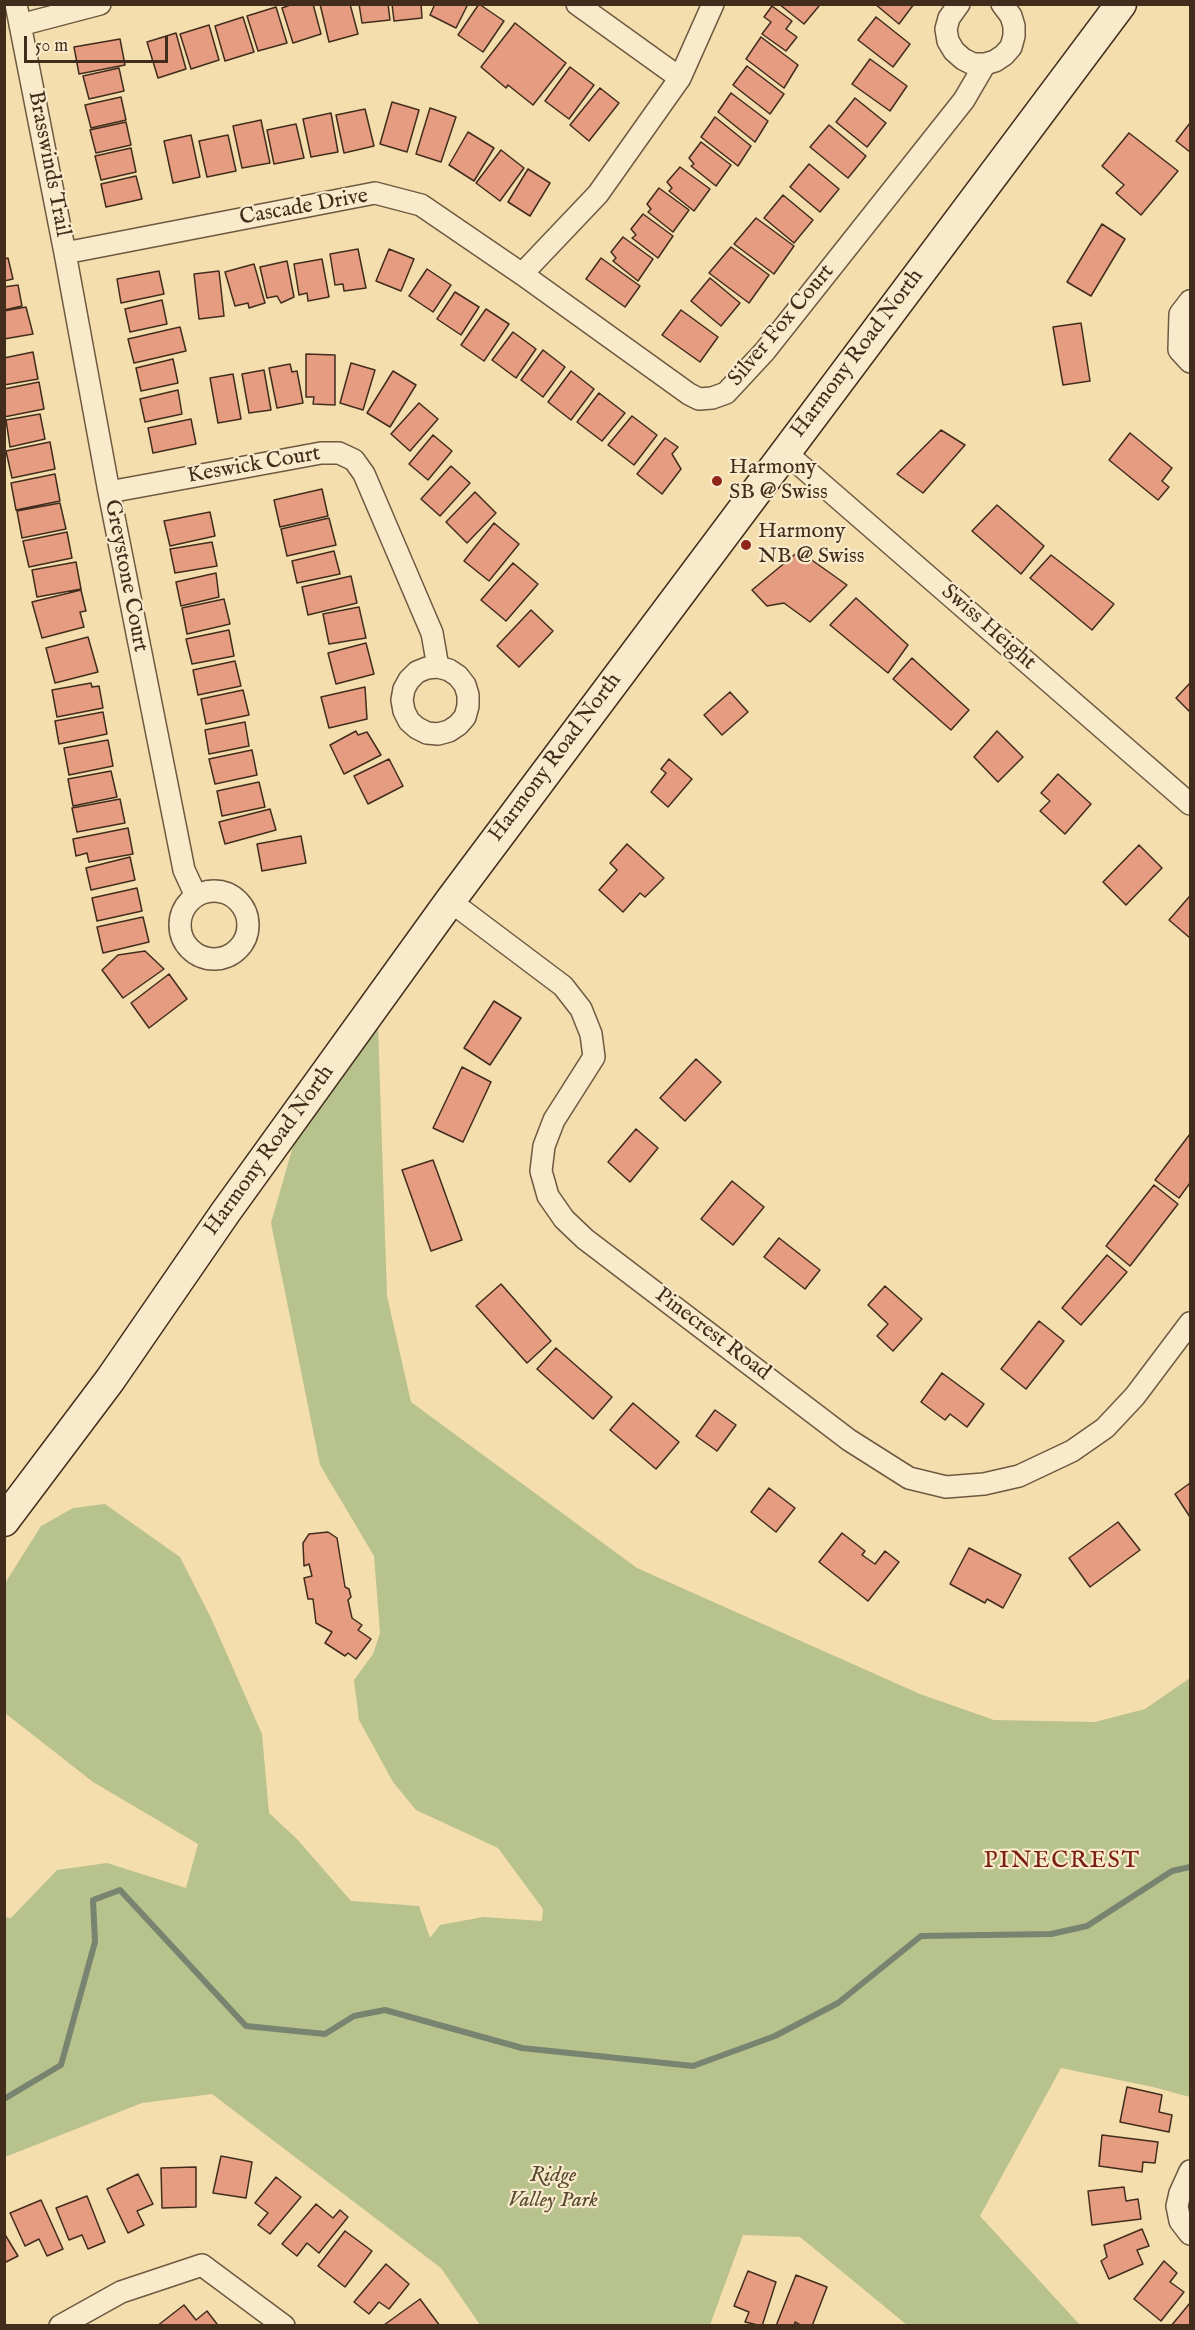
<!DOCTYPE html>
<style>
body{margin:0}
#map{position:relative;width:1195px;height:2330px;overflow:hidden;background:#f4deae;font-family:"IM FELL English",serif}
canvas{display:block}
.frame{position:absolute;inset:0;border:6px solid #422d1d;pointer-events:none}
.scale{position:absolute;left:24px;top:36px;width:144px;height:27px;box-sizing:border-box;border:3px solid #422d1d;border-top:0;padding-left:8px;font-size:18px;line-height:21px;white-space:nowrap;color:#422d1d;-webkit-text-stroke:4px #f8eaca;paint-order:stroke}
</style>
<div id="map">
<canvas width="1195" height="2330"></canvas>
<div class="frame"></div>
<div class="scale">50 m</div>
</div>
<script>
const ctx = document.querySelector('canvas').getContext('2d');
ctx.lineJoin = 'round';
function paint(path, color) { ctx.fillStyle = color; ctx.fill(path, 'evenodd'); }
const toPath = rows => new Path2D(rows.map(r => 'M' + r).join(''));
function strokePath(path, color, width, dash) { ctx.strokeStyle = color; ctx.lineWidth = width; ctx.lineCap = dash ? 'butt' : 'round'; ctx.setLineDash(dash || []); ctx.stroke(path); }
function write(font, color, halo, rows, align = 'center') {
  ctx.font = font + ' "IM FELL English",serif'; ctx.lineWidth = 4.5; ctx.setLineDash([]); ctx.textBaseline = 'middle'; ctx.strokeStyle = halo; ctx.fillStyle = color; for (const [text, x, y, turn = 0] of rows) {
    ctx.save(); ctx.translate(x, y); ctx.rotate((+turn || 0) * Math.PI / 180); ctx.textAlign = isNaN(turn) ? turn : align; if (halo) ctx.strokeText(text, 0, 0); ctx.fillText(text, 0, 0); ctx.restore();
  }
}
paint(toPath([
 [378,1026,387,1296,411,1402,637,1568,920,1694,994,1720,1095,1722,1145,1709,1190,1678,1190,2097,1153,2087,1061,2068,980,2216,1080,2325,907,2325,800,2237,743,2235,710,2325,480,2325,441,2268,212,2094,142,2103,5,2157,5,1917,11,1918,57,1870,107,1863,186,1888,198,1844,93,1782,5,1713,4,1585,41,1526,73,1508,105,1504,180,1557,211,1618,262,1734,269,1813,297,1839,351,1901,419,1906,430,1938,440,1925,483,1917,542,1921,543,1909,498,1848,416,1810,393,1782,359,1720,354,1680,373,1654,380,1633,374,1556,320,1465,271,1223,313,1076]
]), '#b8c28d');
strokePath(toPath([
 [4,2099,61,2065,95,1942,93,1900,120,1890,246,2026,325,2034,354,2016,385,2010,522,2048,693,2066,775,2036,838,2003,921,1936,1051,1934,1087,1926,1172,1871,1190,1867]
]), '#788370', 6);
const building = toPath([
 [293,4,313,4,321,34,293,43,282,8,293,4],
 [320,4,350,4,358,34,329,42,320,4],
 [359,4,388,4,390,20,362,23,359,4],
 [392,4,421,4,422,18,394,21,392,4],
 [435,4,468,4,456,28,430,15,435,4],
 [479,4,504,21,483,52,458,35,479,4],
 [779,4,817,4,819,6,804,24,779,4],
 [875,4,914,4,899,24,875,4],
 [772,6,792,21,786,29,797,37,786,51,762,34,771,22,764,17,772,6],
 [276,7,287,43,258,51,247,16,276,7],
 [243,17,254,52,225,61,215,26,243,17],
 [876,17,910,44,893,67,858,40,876,17],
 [515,23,566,63,533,105,508,85,506,88,481,67,515,23],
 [209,25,219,60,191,69,180,34,209,25],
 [176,33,186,69,158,78,147,42,176,33],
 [761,37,798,65,784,88,746,59,761,37],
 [120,39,125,65,79,74,74,47,120,39],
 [870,59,907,86,890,111,852,84,870,59],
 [747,66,784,94,770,114,733,85,747,66],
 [570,67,594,85,569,119,545,101,570,67],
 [119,68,124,91,89,99,83,76,119,68],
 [600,88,619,103,589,141,570,125,600,88],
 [731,93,768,121,755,142,718,112,731,93],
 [121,97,126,120,91,128,85,105,121,97],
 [855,98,886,123,867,147,836,122,855,98],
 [392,102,419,110,407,152,380,144,392,102],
 [430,108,456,117,441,162,416,154,430,108],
 [365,109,374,146,344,153,336,115,365,109],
 [331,113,338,152,311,157,303,119,331,113],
 [715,117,751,146,738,166,701,137,715,117],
 [261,120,270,163,242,168,233,126,261,120],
 [126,122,131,145,96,153,90,130,126,122],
 [1190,123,1190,152,1176,141,1190,123],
 [296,124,304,158,274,164,267,130,296,124],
 [829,125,866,156,848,178,810,147,829,125],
 [468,132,494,148,474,181,449,165,468,132],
 [1129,133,1178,171,1141,215,1116,193,1124,185,1102,166,1129,133],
 [191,135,200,177,173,183,164,141,191,135],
 [228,135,236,171,207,177,199,141,228,135],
 [701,142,731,165,716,186,691,166,694,164,689,158,701,142],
 [131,148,136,172,101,180,95,156,131,148],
 [501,150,524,168,500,201,476,183,501,150],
 [809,164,839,189,820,212,790,187,809,164],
 [680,167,710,189,694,211,669,191,672,188,667,182,680,167],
 [528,169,550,183,530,216,508,202,528,169],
 [136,176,142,199,106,207,101,184,136,176],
 [659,188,689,210,673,232,648,212,651,209,647,204,659,188],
 [783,195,813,220,794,243,764,218,783,195],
 [643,214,673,236,658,258,632,238,636,235,631,229,643,214],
 [756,218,794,246,774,274,734,244,756,218],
 [1102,224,1125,239,1091,296,1067,282,1102,224],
 [623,237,653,259,638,281,613,261,616,258,611,252,623,237],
 [731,247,769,275,749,303,709,273,731,247],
 [358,249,366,288,344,291,343,284,335,285,330,254,358,249],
 [389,249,414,259,401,291,376,281,389,249],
 [8,258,13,279,4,281,4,259,8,258],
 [601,258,640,286,625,307,586,279,601,258],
 [322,259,329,297,308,301,307,293,299,295,294,264,322,259],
 [287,261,294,297,281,303,277,296,267,298,260,267,287,261],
 [254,264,265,303,249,308,248,303,235,306,225,272,254,264],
 [427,269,451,285,433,312,409,296,427,269],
 [159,271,164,294,121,303,117,279,159,271],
 [219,271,224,316,199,319,194,274,219,271],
 [710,278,740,303,721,326,691,301,710,278],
 [18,285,22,306,4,310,4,287,18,285],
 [455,292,479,307,461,335,437,319,455,292],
 [162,300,167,324,130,332,125,309,162,300],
 [26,307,33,334,4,339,4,311,26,307],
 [486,309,509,324,484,361,461,345,486,309],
 [681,310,718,337,700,362,662,335,681,310],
 [1081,323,1090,381,1063,385,1053,327,1081,323],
 [180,327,186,351,134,363,128,339,180,327],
 [513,332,536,349,516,378,492,360,513,332],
 [543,350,565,367,543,397,521,380,543,350],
 [33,352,38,379,4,385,4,358,33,352],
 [306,354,335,355,335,405,313,404,314,397,306,397,306,354],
 [173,359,178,383,141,391,136,368,173,359],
 [351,363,375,370,363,410,340,403,351,363],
 [290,364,292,372,297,371,303,403,277,408,269,368,290,364],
 [264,370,271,410,249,413,242,374,264,370],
 [393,371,416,385,390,427,367,413,393,371],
 [571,371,594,389,571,420,548,402,571,371],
 [233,374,241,419,218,423,210,378,233,374],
 [39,382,44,409,4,417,4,389,39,382],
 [178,390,182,414,145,422,140,399,178,390],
 [599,393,625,413,602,441,577,422,599,393],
 [419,403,438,419,410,451,391,434,419,403],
 [40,414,45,439,10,447,6,420,40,414],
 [632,416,657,435,634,465,608,445,632,416],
 [191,419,196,444,153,453,148,428,191,419],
 [941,430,965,445,923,493,897,474,941,430],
 [1130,433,1172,468,1162,481,1169,487,1158,500,1109,460,1130,433],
 [433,435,452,451,428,480,409,464,433,435],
 [665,438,678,447,672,454,681,469,662,494,637,474,665,438],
 [50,442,55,469,12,478,6,451,50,442],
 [451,466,470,483,440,516,421,499,451,466],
 [55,474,60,501,16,510,11,483,55,474],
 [322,489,328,516,280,527,274,500,322,489],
 [475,492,496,513,467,543,446,522,475,492],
 [60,503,66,529,22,538,17,511,60,503],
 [997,505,1044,546,1021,574,972,531,997,505],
 [210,512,215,536,170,546,164,521,210,512],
 [329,518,336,545,287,556,281,529,329,518],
 [494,523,519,544,489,581,464,561,494,523],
 [67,532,72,558,29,567,23,541,67,532],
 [212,542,217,566,175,573,170,549,212,542],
 [334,551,340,574,297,583,292,561,334,551],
 [799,551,847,585,810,622,784,603,767,606,752,590,799,551],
 [1051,555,1114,604,1092,630,1030,578,1051,555],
 [76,562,81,589,37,597,32,570,76,562],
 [513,563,538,584,506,621,481,600,513,563],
 [216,573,219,597,181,606,176,582,216,573],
 [351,576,357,603,308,615,302,587,351,576],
 [81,590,86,611,80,612,84,627,42,638,32,602,81,590],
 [856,598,908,645,888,673,830,625,856,598],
 [224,599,230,624,187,634,182,608,224,599],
 [359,607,366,638,329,644,323,614,359,607],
 [531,610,553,631,519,667,497,646,531,610],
 [229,630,234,656,192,664,186,639,229,630],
 [88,637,98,672,55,683,46,648,88,637],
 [366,643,374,674,336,684,328,653,366,643],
 [912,658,969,710,951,730,893,679,912,658],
 [235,661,241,686,198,695,193,670,235,661],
 [91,683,92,687,99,686,103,708,57,717,52,690,91,683],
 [1190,683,1190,712,1176,698,1190,683],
 [365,687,367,719,329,728,321,697,365,687],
 [243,690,249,715,206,724,201,699,243,690],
 [730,692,748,712,722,735,704,715,730,692],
 [103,712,107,734,59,744,55,721,103,712],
 [245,722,249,746,209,754,205,730,245,722],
 [356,731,358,735,367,732,381,755,344,774,330,745,356,731],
 [997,731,1023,757,998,782,974,757,997,731],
 [108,740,113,766,69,775,64,748,108,740],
 [252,750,257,775,215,784,209,759,252,750],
 [389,759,403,786,368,804,354,776,389,759],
 [669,759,692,779,668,807,651,792,666,773,661,769,669,759],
 [111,771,117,797,73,806,68,779,111,771],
 [1058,774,1091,804,1065,834,1040,811,1050,801,1041,793,1058,774],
 [259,782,265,807,222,816,217,791,259,782],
 [120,799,125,823,77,832,72,808,120,799],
 [270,809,276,830,225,844,219,822,270,809],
 [128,828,133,854,89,862,87,853,76,856,73,839,128,828],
 [301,836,306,863,262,871,257,844,301,836],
 [627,844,664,878,645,897,640,893,623,912,599,890,617,870,610,863,627,844],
 [1139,845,1162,868,1126,905,1103,882,1139,845],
 [130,857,135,880,91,890,86,868,130,857],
 [137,888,142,911,97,921,92,898,137,888],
 [1189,897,1190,897,1190,938,1169,920,1189,897],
 [143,917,149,942,103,953,97,927,143,917],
 [145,951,164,969,123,998,102,970,118,955,145,951],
 [169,974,187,999,149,1028,131,1003,169,974],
 [494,1001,521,1018,490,1065,464,1048,494,1001],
 [696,1059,721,1082,685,1121,660,1098,696,1059],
 [462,1067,491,1082,463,1142,433,1128,462,1067],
 [636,1129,658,1148,630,1182,608,1162,636,1129],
 [1190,1134,1190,1183,1179,1198,1155,1180,1190,1134],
 [433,1160,462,1240,431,1251,402,1170,433,1160],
 [732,1181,764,1207,733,1245,701,1219,732,1181],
 [1154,1185,1178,1204,1130,1266,1106,1246,1154,1185],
 [779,1238,820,1270,805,1289,764,1257,779,1238],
 [1107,1255,1127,1272,1081,1325,1062,1308,1107,1255],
 [501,1284,551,1341,527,1363,476,1306,501,1284],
 [885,1286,922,1319,893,1351,877,1336,888,1324,868,1305,885,1286],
 [1039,1321,1064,1341,1026,1389,1001,1369,1039,1321],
 [556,1348,612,1397,593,1419,537,1369,556,1348],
 [942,1373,984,1404,967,1427,950,1414,945,1420,921,1402,942,1373],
 [633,1403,679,1442,656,1469,610,1430,633,1403],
 [715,1410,736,1425,717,1451,696,1436,715,1410],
 [1190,1483,1190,1517,1175,1494,1190,1483],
 [769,1488,795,1508,776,1532,751,1512,769,1488],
 [1118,1522,1140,1550,1090,1587,1069,1558,1118,1522],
 [328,1532,337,1538,345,1587,349,1589,351,1597,348,1600,352,1618,362,1625,358,1630,371,1639,356,1659,348,1653,345,1656,325,1643,332,1632,316,1623,313,1599,308,1599,304,1578,312,1576,309,1564,304,1566,303,1543,309,1534,328,1532],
 [842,1533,865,1551,862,1555,875,1564,885,1551,899,1562,868,1601,819,1562,842,1533],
 [969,1548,1021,1575,1003,1608,987,1599,985,1603,950,1584,969,1548],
 [1127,2087,1162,2095,1159,2112,1172,2115,1169,2132,1120,2122,1127,2087],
 [1102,2135,1158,2142,1155,2163,1143,2162,1142,2172,1099,2166,1102,2135],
 [221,2156,252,2162,246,2198,213,2193,221,2156],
 [196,2167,196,2207,162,2208,161,2168,196,2167],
 [138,2174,153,2204,137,2211,144,2225,128,2233,107,2189,138,2174],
 [276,2177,301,2197,270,2234,258,2225,268,2213,255,2203,276,2177],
 [1124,2187,1126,2201,1138,2199,1141,2219,1092,2225,1088,2191,1124,2187],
 [87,2196,105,2242,88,2249,82,2235,69,2240,56,2208,87,2196],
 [41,2200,63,2249,47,2256,39,2239,25,2246,10,2213,41,2200],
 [316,2204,333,2218,340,2210,348,2217,319,2253,307,2243,297,2256,282,2244,316,2204],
 [1142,2229,1149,2246,1137,2250,1143,2264,1109,2279,1101,2261,1107,2257,1104,2245,1142,2229],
 [345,2231,372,2251,345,2287,318,2266,345,2231],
 [4,2233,18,2256,4,2263,4,2233],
 [1164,2261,1177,2273,1170,2282,1184,2292,1161,2321,1134,2299,1164,2261],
 [386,2264,409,2284,389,2309,379,2302,369,2314,354,2302,386,2264],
 [748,2271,776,2282,762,2326,745,2322,749,2312,734,2306,748,2271],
 [796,2275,827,2287,812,2326,802,2326,795,2322,794,2326,776,2326,796,2275],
 [420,2299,440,2326,384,2326,384,2325,420,2299],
 [1190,2303,1190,2326,1171,2326,1190,2303],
 [184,2305,196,2320,207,2311,217,2324,215,2326,157,2326,184,2305]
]);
paint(building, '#e59c80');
strokePath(building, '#422d1d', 1.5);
const street = toPath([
 [16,4,65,253,109,492,184,870,196,896],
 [577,4,680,78],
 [959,4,949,18,946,29,948,41,954,51,963,59,973,64,985,64,995,61,1004,55,1011,47,1014,36,1014,26,1011,16,1002,4],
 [20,25,100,4],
 [65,253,375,193,421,205,522,274,689,394,699,399,712,398,726,393,765,351,964,100,985,64],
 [522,274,598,194,680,78,713,4],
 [1190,301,1180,314,1179,350,1190,362],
 [785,452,1190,804],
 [109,492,321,453,339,453,354,460,364,474,432,633,438,667,449,670,458,676,465,685,468,695,468,706,465,717,458,725,449,731,438,734,427,733,417,728,409,721,404,711,402,700,404,689,409,680,417,672,427,668,438,667],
 '180 925a34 34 0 1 1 68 0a34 34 0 1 1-68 0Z',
 [450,901,563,986,581,1009,591,1034,594,1057,554,1120,544,1146,541,1171,548,1196,564,1219,585,1239,849,1440,909,1478,946,1487,984,1484,1019,1476,1072,1451,1105,1428,1135,1396,1190,1323],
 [1190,2171,1180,2193,1177,2206,1180,2221,1190,2234],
 [60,2326,121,2292,202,2265,284,2326]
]);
const secondary = toPath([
 [4,1521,110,1380,225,1213,450,901,1121,4]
]);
strokePath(street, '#6e5941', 24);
strokePath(secondary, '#422d1d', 33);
strokePath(street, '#f8eaca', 21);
strokePath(secondary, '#f8eaca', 30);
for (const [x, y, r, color] of [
 [717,481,6,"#8f2418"],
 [746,545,6,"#8f2418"]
]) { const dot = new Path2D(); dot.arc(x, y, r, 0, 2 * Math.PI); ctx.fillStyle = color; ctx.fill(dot); strokePath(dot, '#f8eaca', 2); }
write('22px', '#422d1d', '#f8eaca', [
 ["Brasswinds Trail",48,164,79],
 ["Cascade Drive",304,208,-10],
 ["Silver Fox Court",782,326,-50],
 ["Harmony Road North",858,354,-53],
 ["Keswick Court",254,466,-10],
 ["Greystone Court",125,576,79],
 ["Swiss Height",988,628,41],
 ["Harmony Road North",556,758,-53],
 ["Harmony Road North",270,1151,-54],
 ["Pinecrest Road",712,1335,37]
]);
write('22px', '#422d1d', '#f8eaca', [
 ["Harmony",729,468],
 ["SB @ Swiss",729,493],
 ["Harmony",758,532],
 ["NB @ Swiss",758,557]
], 'left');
write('italic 22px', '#5a4b33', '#f8eaca', [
 ["Ridge",553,2176],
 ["Valley Park",553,2201]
]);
ctx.letterSpacing = '1.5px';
write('24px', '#7a1f14', '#f8eaca', [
 ["PINECREST",1062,1862]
]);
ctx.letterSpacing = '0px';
</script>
